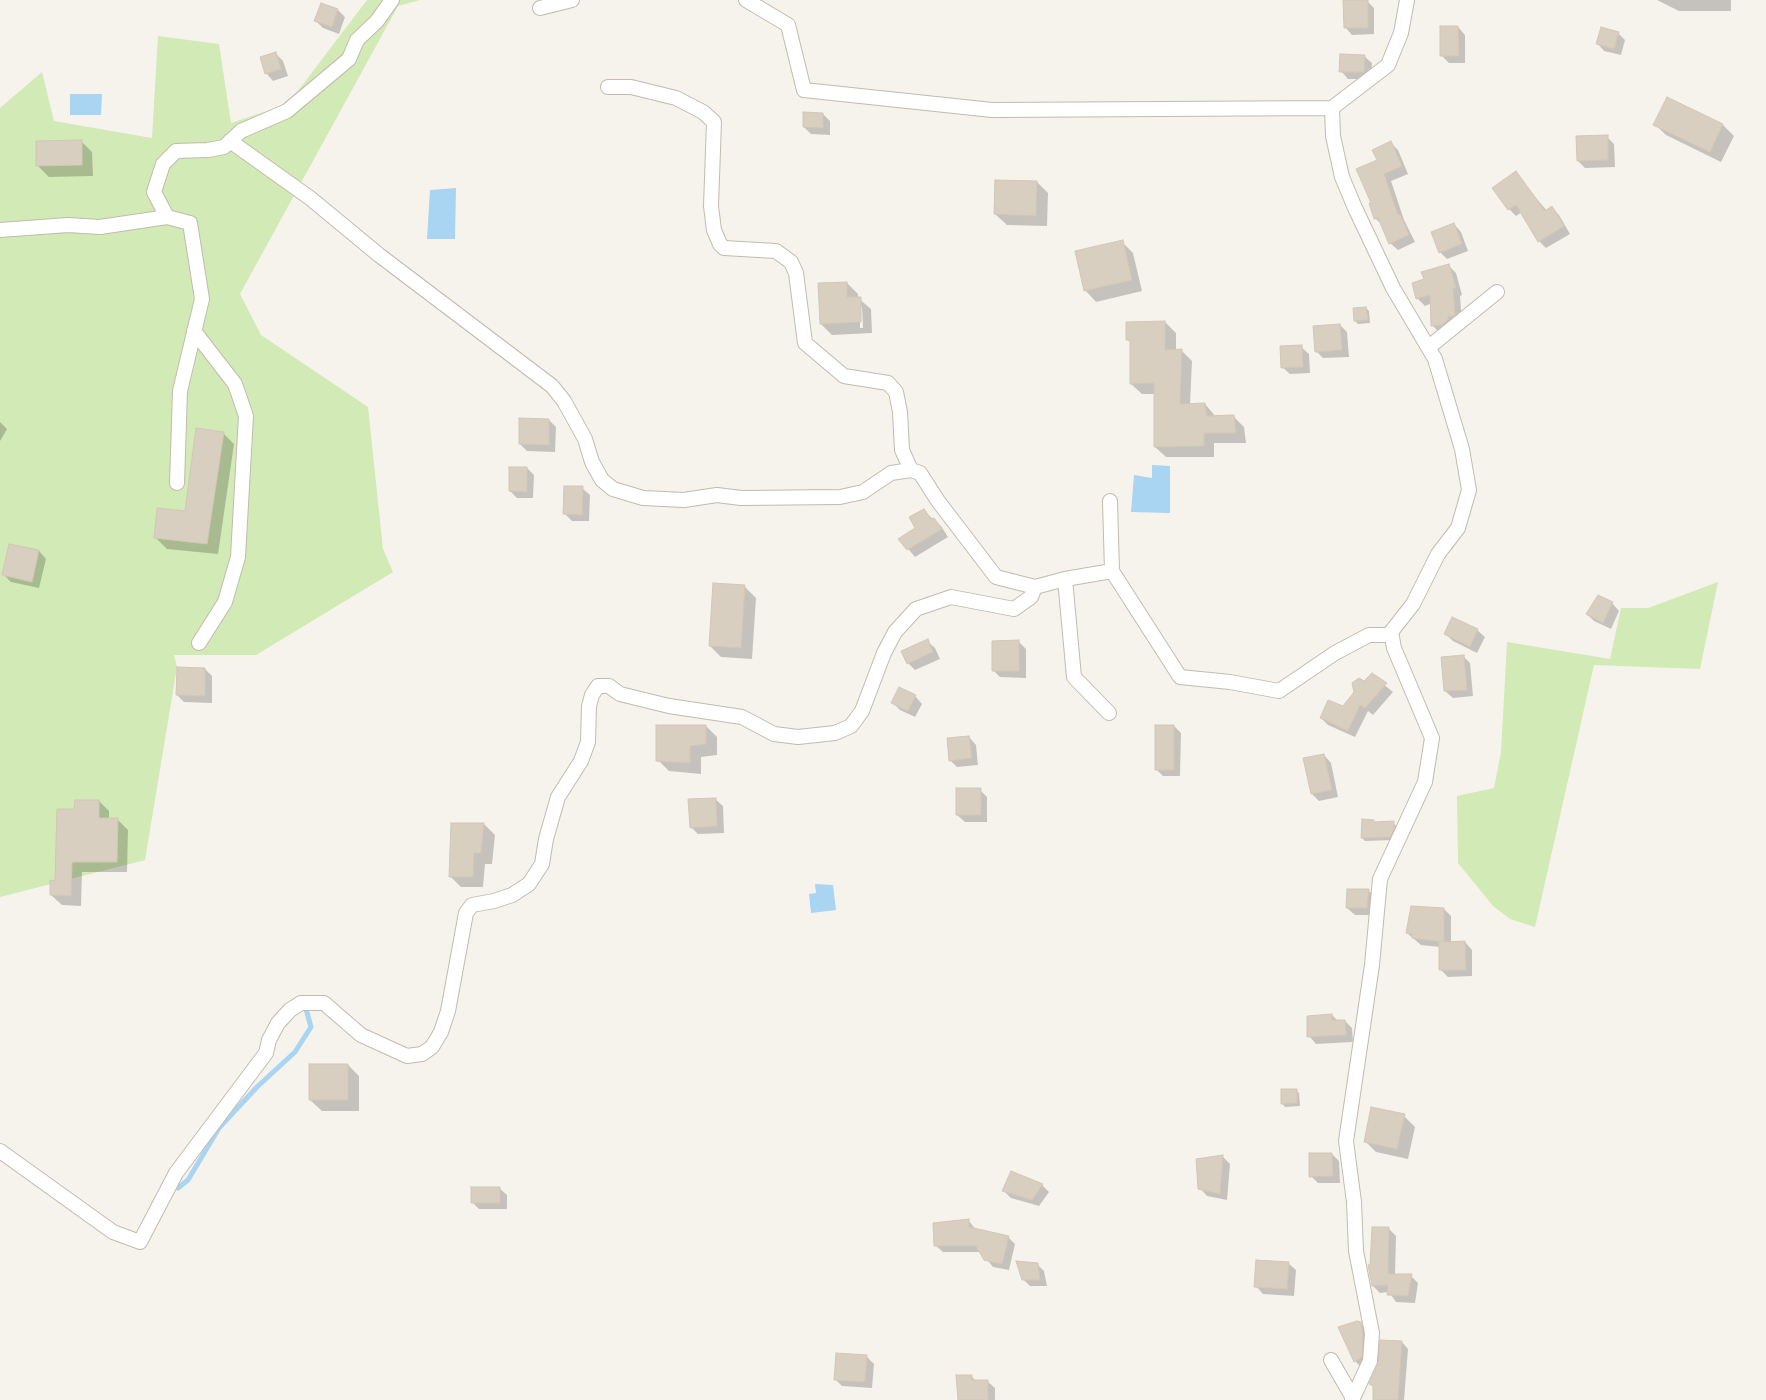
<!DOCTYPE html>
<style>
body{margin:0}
canvas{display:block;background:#f6f3ec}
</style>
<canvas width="1766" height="1400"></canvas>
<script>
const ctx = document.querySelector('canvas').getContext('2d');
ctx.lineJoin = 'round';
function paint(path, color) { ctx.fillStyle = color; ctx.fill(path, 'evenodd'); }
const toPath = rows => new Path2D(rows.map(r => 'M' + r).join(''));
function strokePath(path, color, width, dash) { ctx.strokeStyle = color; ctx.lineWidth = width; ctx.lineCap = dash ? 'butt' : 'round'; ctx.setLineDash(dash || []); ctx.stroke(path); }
paint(toPath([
 [367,0,420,0,398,6,240,294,261,335,368,407,383,549,393,572,256,655,174,655,177,667,145,860,0,897,0,108,42,72,54,121,152,138,158,36,219,44,231,123,288,104],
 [1718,582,1700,669,1594,665,1535,927,1510,919,1493,906,1458,863,1457,796,1494,788,1501,752,1507,642,1610,659,1621,608,1648,608]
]), '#d2eab5');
paint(toPath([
 [70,94,102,94,101,115,70,115],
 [456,188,455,239,427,239,430,190],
 [1152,465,1170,466,1170,513,1131,512,1134,475,1152,478],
 [815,884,833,885,836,910,811,913,809,894,816,893]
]), '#a9d4f2');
paint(toPath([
 [1657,0,1731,0,1731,11,1679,11],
 [1367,1,1374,8,1374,34,1352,35,1345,27],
 [338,10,345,17,339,34,323,28,316,21],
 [1458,27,1465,35,1465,63,1449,63,1442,56],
 [1618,33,1625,40,1621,55,1604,51,1597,43],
 [275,53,283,61,288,76,273,81,266,73],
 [1364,56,1372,63,1371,79,1348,79,1341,71],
 [1667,98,1723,125,1734,136,1721,162,1666,135,1655,124],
 [823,114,830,121,830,135,811,134,804,127],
 [1607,137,1614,144,1615,167,1585,168,1578,161],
 [81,141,92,152,93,176,49,177,38,166],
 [1391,143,1398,150,1408,174,1391,181,1404,220,1415,242,1398,250,1390,243,1383,226,1375,218,1373,203],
 [1515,173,1547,211,1552,208,1559,215,1570,234,1546,248,1539,241,1522,212,1516,216,1509,209],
 [1037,182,1048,193,1047,226,1007,225,995,214],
 [1454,224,1461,232,1468,251,1447,259,1440,252],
 [1122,242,1133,253,1142,291,1096,302,1085,290],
 [1449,266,1456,273,1462,295,1460,296,1462,322,1440,333,1432,325,1432,303,1425,306,1417,298,1425,280],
 [847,283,858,294,858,298,871,309,872,333,832,335,821,324],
 [860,307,862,307,863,328,860,328],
 [1366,308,1369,311,1370,323,1358,324,1355,321],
 [1165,322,1176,333,1176,351,1182,351,1192,361,1190,405,1205,404,1216,417,1234,417,1244,427,1246,443,1214,443,1214,457,1166,457,1155,447,1155,394,1142,394,1131,384,1131,343,1128,340],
 [1340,325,1347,332,1349,357,1323,358,1316,351],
 [1301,347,1309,354,1310,373,1290,374,1282,367],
 [549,420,556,427,555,452,527,451,520,444],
 [0,422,7,429,0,441],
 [223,433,234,444,218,554,167,549,156,538,186,512],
 [527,468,534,475,533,498,517,498,510,491],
 [582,488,590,495,589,521,572,521,565,514],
 [924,511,941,526,948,537,915,557,900,539,917,528],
 [39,551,46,559,39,588,11,582,4,575],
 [745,587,756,598,752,659,721,657,710,646],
 [1612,603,1619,611,1611,629,1594,621,1587,614],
 [1477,630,1485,637,1477,653,1453,641,1446,634],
 [927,641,935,648,940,659,915,670,908,663],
 [1019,642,1026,649,1026,678,1000,677,993,670],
 [1463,656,1470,663,1473,696,1453,698,1445,691],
 [205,669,212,676,212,703,184,702,177,695],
 [1372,675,1393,692,1373,715,1368,711,1355,737,1328,725,1321,718,1343,708],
 [915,696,922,704,915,717,900,710,892,702],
 [706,726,717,737,717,755,701,757,701,774,669,771,658,760],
 [1174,726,1181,733,1180,776,1163,776,1156,769],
 [969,737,976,745,978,765,957,767,950,760],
 [1324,755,1331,763,1338,797,1319,801,1312,794],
 [980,790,987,797,987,822,965,822,957,815],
 [715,799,723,806,724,833,698,834,691,827],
 [99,801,109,811,109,819,117,819,128,830,127,872,82,872,81,906,62,905,51,895,76,811],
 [1373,821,1375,823,1393,823,1396,826,1396,832,1393,840,1365,841,1362,838],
 [484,824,495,835,492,864,485,864,483,887,461,887,450,876],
 [1368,890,1375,897,1374,915,1355,915,1347,908],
 [1444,909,1451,916,1451,943,1465,942,1472,950,1472,976,1448,977,1441,970,1440,947,1421,945,1407,933],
 [1332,1015,1338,1021,1345,1021,1352,1028,1353,1042,1316,1044,1309,1036],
 [348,1065,359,1076,359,1111,322,1111,310,1100],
 [1296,1090,1299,1093,1300,1106,1285,1107,1282,1103],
 [1404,1116,1415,1127,1408,1159,1376,1152,1365,1141],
 [1332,1154,1339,1161,1340,1183,1318,1183,1311,1176],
 [1222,1156,1230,1164,1227,1200,1207,1196,1200,1188],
 [1042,1185,1049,1192,1039,1206,1011,1198,1004,1191],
 [499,1188,507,1195,507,1209,479,1209,472,1202],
 [969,1221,976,1230,1008,1237,1015,1244,1009,1270,993,1267,981,1252,943,1252,935,1245],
 [1389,1229,1396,1236,1395,1275,1411,1276,1418,1283,1415,1303,1396,1302,1389,1292,1380,1293,1373,1286,1372,1267],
 [1288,1263,1296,1270,1294,1296,1263,1294,1256,1286],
 [1037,1264,1044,1271,1047,1286,1030,1286,1023,1279],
 [1361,1324,1368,1331,1362,1368,1355,1361],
 [1402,1342,1408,1349,1404,1400,1374,1400,1374,1388,1370,1384],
 [867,1357,874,1364,872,1388,842,1386,835,1379],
 [971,1376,976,1381,987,1381,995,1388,995,1400,959,1400]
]), '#0003');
strokePath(toPath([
 [178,1188,188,1180,219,1128,257,1087,295,1052,311,1027,306,1009]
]), '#a9d4f2', 5);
const building = toPath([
 [1343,0,1368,0,1368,28,1344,28,1343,0],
 [321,3,338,9,332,27,314,21,321,3],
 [1440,26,1458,26,1459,56,1440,56,1440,26],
 [1601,27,1619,32,1614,49,1596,44,1601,27],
 [276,52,281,69,265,74,260,57,276,52],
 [1340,54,1365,55,1364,72,1339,72,1340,54],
 [1667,97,1723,124,1710,152,1653,125,1667,97],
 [803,112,823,113,823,128,803,127,803,112],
 [1608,135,1608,160,1577,161,1576,136,1608,135],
 [82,140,82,165,36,166,36,141,82,140],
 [1391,141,1402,166,1384,174,1398,215,1400,214,1409,235,1389,244,1378,218,1374,219,1369,203,1371,203,1356,169,1377,160,1372,150,1391,141],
 [1516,171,1545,211,1552,206,1564,226,1538,242,1516,205,1508,210,1492,188,1516,171],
 [995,180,1037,181,1036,216,994,214,995,180],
 [1454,223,1462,244,1439,253,1431,232,1454,223],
 [1123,240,1132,280,1084,291,1075,251,1123,240],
 [1449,264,1456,288,1453,288,1455,315,1448,317,1448,320,1442,325,1431,326,1430,295,1416,299,1412,283,1424,279,1421,272,1449,264],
 [847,282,847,297,861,297,861,322,820,324,818,283,847,282],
 [1366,307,1368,320,1354,321,1353,308,1366,307],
 [1165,321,1165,350,1182,349,1180,404,1205,403,1207,416,1234,415,1236,433,1204,433,1204,446,1154,447,1154,383,1130,384,1130,340,1126,340,1126,322,1165,321],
 [1340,324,1342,350,1315,352,1313,326,1340,324],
 [1302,345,1303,367,1281,368,1280,346,1302,345],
 [519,418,549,419,549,445,519,444,519,418],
 [196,428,224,432,207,544,154,538,157,508,185,511,196,428],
 [509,467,527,467,527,492,509,491,509,467],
 [564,486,583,486,582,515,563,514,564,486],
 [924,509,931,519,934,518,942,529,907,550,898,539,915,528,909,517,924,509],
 [9,544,39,550,32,582,2,575,9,544],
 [713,583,745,585,741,648,709,646,713,583],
 [1598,595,1613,602,1603,623,1586,614,1598,595],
 [1452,617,1478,629,1470,647,1444,634,1452,617],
 [928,639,933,652,907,664,901,651,928,639],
 [1019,640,1019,671,992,671,992,641,1019,640],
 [1464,655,1467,690,1444,691,1441,657,1464,655],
 [177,667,205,668,205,696,176,695,177,667],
 [1372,673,1387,683,1365,708,1360,705,1348,731,1320,718,1328,700,1343,706,1354,692,1352,683,1359,678,1364,681,1372,673],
 [899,687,916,695,908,711,891,703,899,687],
 [656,725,706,725,706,744,690,746,690,763,656,761,656,725],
 [1155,725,1174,725,1174,770,1155,770,1155,725],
 [969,736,972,758,949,761,947,738,969,736],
 [1324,754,1332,790,1311,794,1303,758,1324,754],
 [956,788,981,788,981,815,956,815,956,788],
 [716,798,717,826,690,828,688,799,716,798],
 [75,800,99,800,99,818,118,818,117,862,72,862,71,896,50,895,50,880,55,881,57,809,74,809,75,800],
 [1362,819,1374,820,1374,822,1394,821,1394,829,1390,837,1361,838,1362,819],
 [451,823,484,823,481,853,474,853,473,877,449,877,451,823],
 [1347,889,1369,889,1367,908,1346,908,1347,889],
 [1411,906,1444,908,1444,942,1465,941,1466,970,1439,970,1439,942,1442,942,1412,938,1412,934,1406,933,1411,906],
 [1332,1014,1332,1020,1345,1020,1346,1035,1307,1037,1307,1016,1332,1014],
 [309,1064,348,1064,348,1100,309,1100,309,1064],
 [1281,1089,1297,1089,1297,1103,1281,1104,1281,1089],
 [1371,1107,1405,1114,1397,1149,1364,1142,1371,1107],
 [1309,1153,1332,1153,1333,1176,1309,1177,1309,1153],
 [1223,1155,1220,1194,1198,1189,1196,1159,1223,1155],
 [1011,1171,1043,1184,1032,1200,1002,1191,1011,1171],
 [471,1187,500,1187,500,1203,471,1203,471,1187],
 [969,1219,969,1227,1009,1236,1002,1264,984,1260,976,1246,934,1246,933,1223,969,1219],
 [1372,1227,1389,1227,1388,1274,1412,1274,1408,1296,1387,1295,1388,1285,1372,1286,1368,1265,1370,1265,1372,1227],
 [1256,1260,1289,1262,1287,1289,1254,1287,1256,1260],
 [1016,1261,1038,1263,1040,1280,1022,1280,1016,1261],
 [1357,1321,1361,1322,1363,1334,1362,1357,1354,1362,1338,1327,1357,1321],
 [1380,1340,1402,1341,1398,1400,1373,1400,1373,1385,1369,1384,1378,1364,1380,1340],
 [836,1353,867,1355,865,1382,834,1380,836,1353],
 [956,1375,972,1375,972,1380,988,1380,988,1400,958,1400,956,1375]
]);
paint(building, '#d8cfc1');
strokePath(building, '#d3c7b4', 1);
const minor = toPath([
 [746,0,788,25,804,90,992,110,1332,108],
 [540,8,572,0],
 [608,87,631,87,676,98,703,112,714,122,711,206,714,230,720,244,724,248,776,251,791,262,796,273,805,343,844,376,888,383,896,392,900,412,902,450,911,470],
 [230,141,310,198,379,255,552,386,564,401,585,439,592,462,602,480,613,489,643,498,684,500,717,495,741,498,840,497,863,492,891,473,911,470,920,473,938,501,996,577,1035,587,1065,579],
 [167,217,154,192,163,164,176,151,208,150,224,147,241,131,287,111,349,59,357,40,377,21,392,0],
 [0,230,68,225,100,227,167,217,190,223,202,299,180,391,177,483],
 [194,331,235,384,246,416,238,557,225,602,199,643],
 [1429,347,1497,292],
 [1112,571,1180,677,1230,682,1279,691,1335,653,1369,635,1391,635],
 [1109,713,1074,677,1065,579,1112,571,1110,501],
 [0,1151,113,1232,140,1242,176,1173,266,1053,269,1040,278,1023,290,1010,301,1003,324,1003,361,1035,407,1056,422,1054,432,1047,441,1032,448,1011,466,913,472,905,494,901,512,895,529,884,542,864,546,839,558,797,581,761,588,742,589,706,592,695,598,686,609,686,620,694,669,706,742,717,774,734,798,737,835,733,851,726,862,711,884,653,895,632,916,609,951,597,1014,609,1031,597,1035,587],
 [1331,1360,1353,1398],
 [1352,1400,1370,1361,1372,1333,1356,1251,1354,1202,1346,1141,1372,965,1380,879,1425,782,1432,738,1394,648,1391,632,1413,604,1438,554,1458,528,1469,490,1462,449,1435,359,1393,288,1355,208,1342,177,1333,136,1332,108,1388,65,1401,33,1407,0]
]);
strokePath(minor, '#c2bbae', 16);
strokePath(minor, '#fff', 14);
</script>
